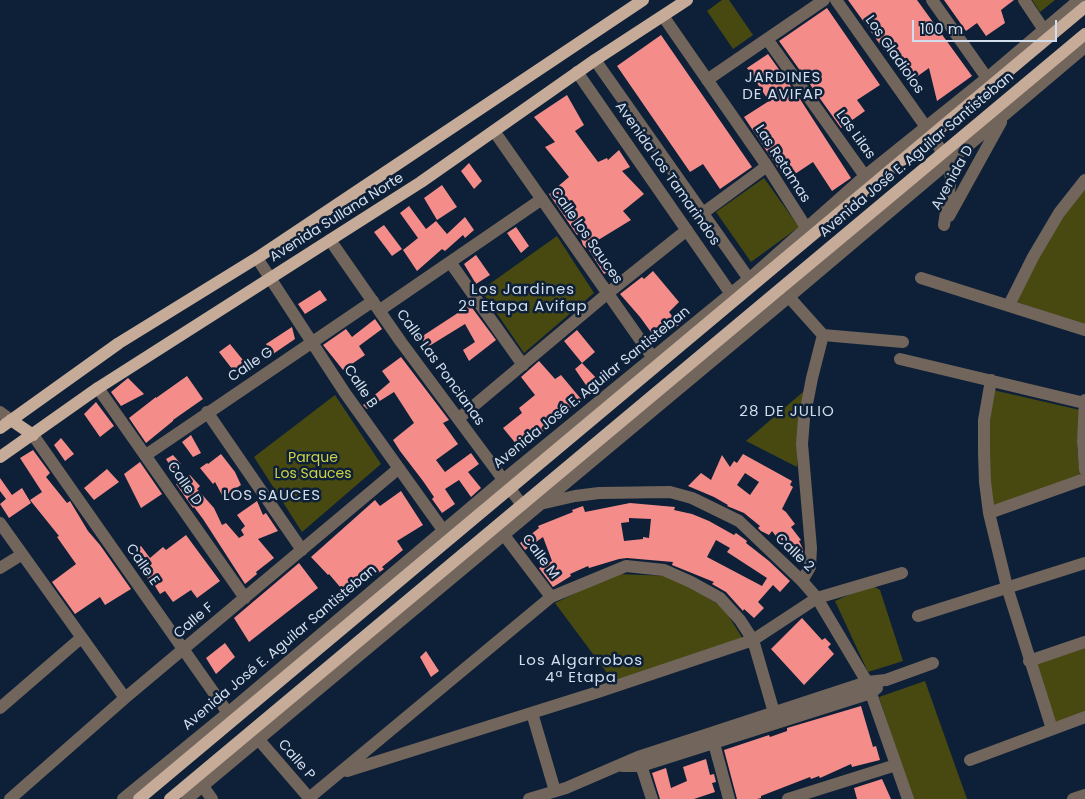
<!DOCTYPE html>
<meta charset="utf-8">
<style>
body{margin:0}
#map{position:relative;width:1085px;height:799px;overflow:hidden;background:#0e2037;font-family:Poppins,sans-serif}
canvas{display:block}
.scale{position:absolute;left:912px;top:20px;width:145px;height:22px;box-sizing:border-box;border:2px solid #d2deed;border-top:0;padding-left:6px;font-size:15px;line-height:18px;white-space:nowrap;color:#d2deed;-webkit-text-stroke:4px #0e2037;paint-order:stroke}
</style>
<div id="map">
<canvas width="1085" height="799"></canvas>
<div class="scale">100 m</div>
</div>
<script>
const ctx = document.querySelector('canvas').getContext('2d');
ctx.lineJoin = 'round';
function paint(path, color) { ctx.fillStyle = color; ctx.fill(path, 'evenodd'); }
const toPath = rows => new Path2D(rows.map(r => 'M' + r).join(''));
function strokePath(path, color, width, dash) { ctx.strokeStyle = color; ctx.lineWidth = width; ctx.lineCap = dash ? 'butt' : 'round'; ctx.setLineDash(dash || []); ctx.stroke(path); }
function write(font, color, halo, rows, align = 'center') {
  ctx.font = font + ' Poppins,sans-serif'; ctx.lineWidth = 5; ctx.setLineDash([]); ctx.textBaseline = 'middle'; ctx.strokeStyle = halo; ctx.fillStyle = color; for (const [text, x, y, turn = 0] of rows) {
    ctx.save(); ctx.translate(x, y); ctx.rotate((+turn || 0) * Math.PI / 180); ctx.textAlign = isNaN(turn) ? turn : align; if (halo) ctx.strokeText(text, 0, 0); ctx.fillText(text, 0, 0); ctx.restore();
  }
}
paint(toPath([
 [722,0,729,0,753,35,733,49,707,11],
 [1032,0,1055,0,1040,12],
 [764,178,799,227,751,262,716,212],
 [1085,187,1085,325,1017,302,1037,259,1062,218],
 [557,236,594,293,524,353,481,290],
 [993,390,1080,410,1077,446,1080,476,992,508,987,442],
 [803,392,797,467,746,441],
 [335,395,381,464,302,532,254,457],
 [616,574,671,576,723,607,743,639,613,681,555,603],
 [871,585,880,590,903,661,868,672,835,601],
 [1085,645,1085,714,1054,725,1033,663],
 [925,681,967,799,913,799,879,697]
]), '#474911');
paint(toPath([
 [848,0,917,0,972,76,937,101,929,68,908,83],
 [944,0,1014,0,1001,10,1005,23,986,36,977,23,966,31],
 [827,8,880,85,857,100,865,111,841,128,779,41],
 [661,35,752,167,720,189,703,164,690,172,617,66],
 [768,54,800,99,851,178,832,191,813,162,786,180,744,117,769,101,747,68],
 [567,95,584,125,575,131,598,162,607,158,608,160,619,150,630,167,622,171,644,194,623,211,631,220,595,242,612,270,604,274,587,247,586,248,583,245,579,233,577,235,549,194,569,177,545,147,555,142,534,117],
 [469,163,482,181,474,189,461,171],
 [442,185,457,207,437,220,424,198],
 [409,206,426,229,436,221,447,234,465,217,474,230,465,238,463,235,445,251,442,249,417,271,403,250,418,238,400,213],
 [384,225,402,249,392,256,374,232],
 [516,227,529,246,521,253,507,233],
 [476,255,490,275,476,284,464,264],
 [653,271,679,302,669,312,679,325,656,339,640,317,620,294,642,277,644,279],
 [320,290,327,300,305,314,298,304],
 [470,305,496,340,469,361,463,350,475,342,465,324,426,348,421,337],
 [375,319,382,329,359,346,365,355,343,370,323,345,346,329,352,337],
 [292,327,295,339,273,354,266,344],
 [577,330,595,352,582,363,564,341],
 [230,344,247,365,236,374,219,352],
 [401,357,449,420,443,423,458,444,436,460,445,472,471,453,479,464,468,472,481,488,471,497,459,480,445,489,455,504,442,513,432,499,434,497,423,481,400,451,393,440,414,423,394,392,367,409,363,405,390,382,382,371],
 [539,361,555,379,561,375,581,399,538,436,522,451,503,428,522,413,519,408,535,395,521,377],
 [582,363,600,382,590,391,575,369],
 [187,376,203,399,173,420,173,421,146,443,129,418,156,397,156,398],
 [128,378,144,394,121,406,111,392],
 [96,402,114,426,100,437,84,414],
 [191,435,201,453,193,457,182,442],
 [61,438,74,454,65,461,54,445],
 [33,450,50,473,46,477,67,503,70,501,88,531,100,545,131,589,105,605,100,597,75,614,52,582,76,564,57,537,59,536,30,500,42,492,20,458],
 [221,454,235,472,241,485,223,497,215,482,213,484,200,468,207,463,208,464],
 [743,454,792,481,790,485,793,487,782,509,786,512,795,524,791,527,801,540,799,541,803,549,803,553,795,559,780,538,778,539,772,531,769,535,761,531,758,528,760,526,744,513,727,506,728,505,714,497,688,486,701,473,711,480,722,455,730,467,734,461,737,463],
 [745,473,759,482,750,495,737,485],
 [173,455,181,464,172,469,166,459],
 [140,462,162,494,141,508,124,474],
 [107,469,119,482,94,500,84,488],
 [190,475,200,486,197,489,214,508,222,525,226,523,239,538,244,535,241,530,245,526,237,515,257,501,263,515,266,513,278,531,258,539,274,558,256,572,257,574,245,584,203,519,194,507,193,508,176,484],
 [0,478,12,495,22,488,31,503,9,518,0,504,6,499,0,491],
 [401,491,423,525,397,541,403,550,382,567,384,569,368,580,367,578,346,594,329,574,328,575,311,557,375,500,380,506],
 [630,503,675,507,674,510,692,514,709,521,734,535,736,533,747,541,746,543,769,561,790,581,780,592,773,585,758,602,764,608,754,618,744,609,743,611,726,592,712,584,714,582,672,565,673,562,627,558,619,559,589,568,588,566,570,574,571,576,553,587,539,568,552,561,543,537,525,550,520,543,539,528,538,526,573,512,572,510,583,506,585,512],
 [629,518,651,519,649,538,643,537,643,539,624,541,621,523,629,522],
 [716,540,730,548,727,552,767,578,762,586,707,557],
 [186,535,220,581,197,598,191,590,173,602,165,591,160,594,150,578,148,579,138,563,136,564,130,555,141,546,150,558,163,547,166,550],
 [299,563,318,588,249,642,234,618],
 [802,618,822,640,825,638,831,644,828,647,834,654,804,685,771,649],
 [225,643,235,657,216,674,206,658],
 [426,651,439,671,431,677,420,657],
 [861,706,873,747,876,746,880,760,852,767,851,764,820,778,819,776,811,779,810,777,761,796,761,798,757,799,737,799,724,750,769,735,770,737,787,731,787,728],
 [706,759,710,775,714,774,716,782,712,783,715,792,694,799,660,799,652,773,666,768,671,788,687,781,683,767],
 [882,779,891,799,857,799,854,788]
]), '#f48c89');
strokePath(toPath([
 [836,0,926,127,948,161,951,178,944,225],
 [932,0,987,78],
 [1024,0,1044,30],
 [663,16,767,166,807,229],
 [767,39,865,176],
 [595,60,749,279],
 [577,72,731,294],
 [707,80,824,0],
 [494,131,653,358],
 [703,213,767,166],
 [949,216,1001,122],
 [330,240,401,342,528,513],
 [257,258,345,393,443,530],
 [450,262,523,365],
 [921,278,1085,330],
 [789,297,823,335],
 [1009,305,1033,257,1059,213,1085,180],
 [380,310,542,199],
 [823,335,903,342],
 [900,359,1084,403],
 [991,380,984,420,984,453,985,482,989,513,1007,587,1052,729],
 [98,388,245,598],
 [1085,400,1083,442,1085,470],
 [0,412,11,420],
 [207,412,302,550],
 [458,419,608,293,687,230],
 [33,435,228,713],
 [146,455,373,301],
 [540,504,575,496,599,493,670,492,692,498,739,521,802,581,817,598,867,682,908,799],
 [989,513,1085,479],
 [0,523,125,698],
 [504,535,551,597],
 [0,568,21,555],
 [802,581,810,567,811,548,802,444,804,419,812,378,823,335],
 [918,616,1085,563],
 [1029,661,1085,642],
 [0,708,81,638],
 [532,713,555,791],
 [712,736,729,799],
 [259,740,310,799],
 [639,759,652,799],
 [970,760,1085,717],
 [622,766,641,766,871,693,877,688],
 [347,771,598,692,753,640,817,598,902,573],
 [202,785,212,799],
 [309,798,551,597,626,566,664,570,691,582,720,598,740,620,753,640,777,723],
 [10,799,125,698,398,469],
 [123,799,228,713,503,480,749,279,865,176,987,78,1079,0],
 [187,799,789,297,1085,47],
 [529,799,566,788,638,757,867,682,886,680,933,663],
 [788,799,896,765],
 [1073,799,1085,795]
]), '#72655c', 12);
strokePath(toPath([
 [11,420,33,435],
 [0,428,119,343,260,256,643,0],
 [0,457,98,388,421,182,595,60,687,0],
 [139,799,1085,7],
 [170,799,1085,34]
]), '#c6ab98', 12);
write('14px', '#d2deed', '#0e2037', [
 ["Los Gladiolos",894,55,55],
 ["Las Lilas",855,135,54],
 ["Avenida José E. Aguilar Santisteban",917,155,-40],
 ["Las Retamas",782,164,57],
 ["Avenida Los Tamarindos",667,174,55],
 ["Avenida D",953,178,-61],
 ["Avenida Sullana Norte",337,218,-32],
 ["Calle los Sauces",586,236,55],
 ["Calle G",251,365,-34],
 ["Calle Las Poncianas",440,368,54],
 ["Calle B",360,387,56],
 ["Avenida José E. Aguilar Santisteban",592,388,-39],
 ["Calle D",184,484,55],
 ["Calle 2",794,553,44],
 ["Calle M",540,557,53],
 ["Calle E",142,565,55],
 ["Calle F",194,621,-40],
 ["Avenida José E. Aguilar Santisteban",280,648,-40],
 ["Calle P",296,760,49]
]);
write('14px', '#ccd148', '#0e2037', [
 ["Parque",313,458],
 ["Los Sauces",313,474]
]);
ctx.letterSpacing = '1px';
write('15px', '#d2deed', '#0e2037', [
 ["JARDINES",783,78],
 ["DE AVIFAP",783,95],
 ["Los Jardines",523,290],
 ["2ª Etapa Avifap",523,307],
 ["28 DE JULIO",787,412],
 ["LOS SAUCES",272,496],
 ["Los Algarrobos",581,661],
 ["4ª Etapa",581,678]
]);
ctx.letterSpacing = '0px';
</script>
